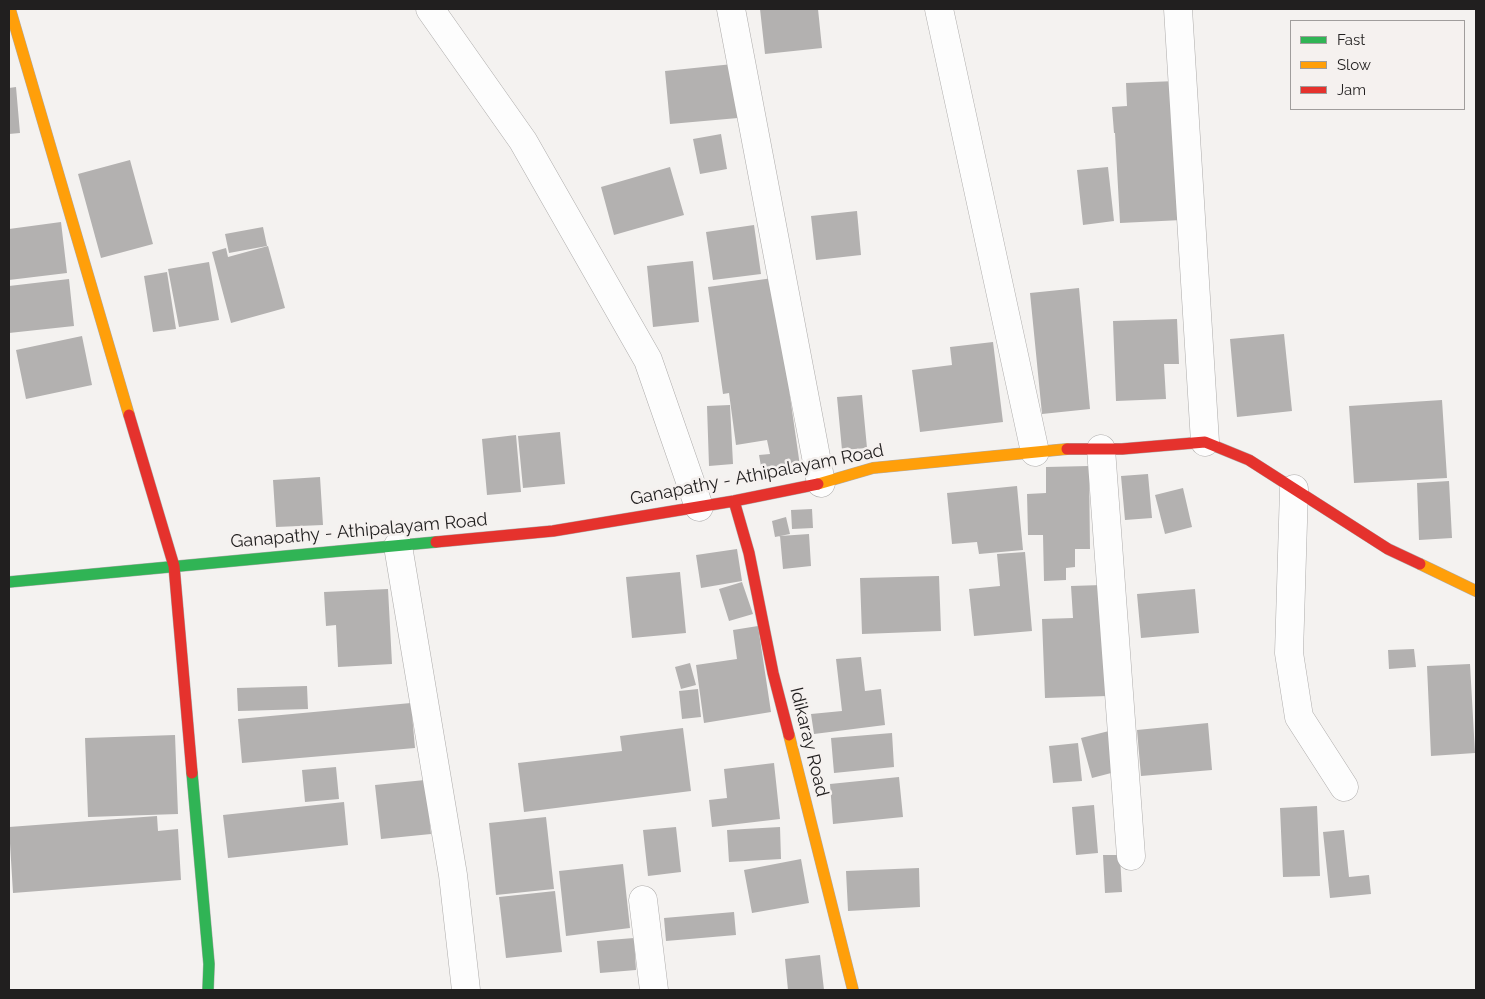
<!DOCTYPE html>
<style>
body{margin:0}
#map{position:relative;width:1485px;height:999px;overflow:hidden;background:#f4f2f0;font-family:Raleway,sans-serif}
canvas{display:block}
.frame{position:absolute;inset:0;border:10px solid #211f1f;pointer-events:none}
.legend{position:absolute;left:1290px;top:20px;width:175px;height:90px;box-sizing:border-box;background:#f5f1ef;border:1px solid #a09d9c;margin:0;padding:6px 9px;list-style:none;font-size:15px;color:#211f1f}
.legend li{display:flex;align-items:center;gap:10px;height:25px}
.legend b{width:25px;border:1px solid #a09d9c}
</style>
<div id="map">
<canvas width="1485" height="999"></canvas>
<div class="frame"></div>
<ul class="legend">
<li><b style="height:6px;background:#30b455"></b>Fast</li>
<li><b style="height:6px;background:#ff9f0a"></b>Slow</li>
<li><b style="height:6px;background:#e5322d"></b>Jam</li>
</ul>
</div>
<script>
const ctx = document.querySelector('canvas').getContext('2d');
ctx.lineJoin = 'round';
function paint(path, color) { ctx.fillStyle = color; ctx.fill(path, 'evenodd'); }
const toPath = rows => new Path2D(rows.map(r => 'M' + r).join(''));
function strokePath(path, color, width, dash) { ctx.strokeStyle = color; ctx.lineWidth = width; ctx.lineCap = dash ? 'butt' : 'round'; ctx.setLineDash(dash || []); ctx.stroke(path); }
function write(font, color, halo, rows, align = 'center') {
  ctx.font = font + ' Raleway,sans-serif'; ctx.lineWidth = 5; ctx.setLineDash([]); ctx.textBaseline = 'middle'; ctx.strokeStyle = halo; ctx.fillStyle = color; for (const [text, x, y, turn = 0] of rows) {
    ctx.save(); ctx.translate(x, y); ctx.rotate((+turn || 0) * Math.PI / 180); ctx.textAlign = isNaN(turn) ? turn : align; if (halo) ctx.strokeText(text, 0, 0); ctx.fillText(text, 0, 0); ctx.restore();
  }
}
paint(toPath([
 [760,9,818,9,822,48,765,54],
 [733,64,738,118,670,124,665,71],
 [1176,81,1182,220,1120,223,1115,133,1114,133,1112,107,1127,106,1126,83],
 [16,87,20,133,9,134,9,88],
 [721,134,727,169,700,174,693,139],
 [130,160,153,244,101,258,78,174],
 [670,167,684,215,614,235,601,187],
 [1108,167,1114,221,1083,225,1077,170],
 [857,211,861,255,816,260,811,216],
 [61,222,67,273,9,280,9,229],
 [754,225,761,274,713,280,706,232],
 [263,227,267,246,229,253,225,234],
 [268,246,285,308,231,323,212,252,226,248,228,257],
 [693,261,699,322,653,327,647,266],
 [209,262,219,320,179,327,168,269],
 [167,272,176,329,153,332,144,276],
 [773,278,800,466,762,472,759,455,770,454,767,440,736,445,729,393,723,394,708,287],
 [69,279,74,326,9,333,9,286],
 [1079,288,1090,409,1042,414,1030,293],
 [1177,319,1179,364,1164,364,1166,399,1116,401,1113,321],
 [1284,334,1292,411,1237,417,1230,339],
 [82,336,92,385,26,399,16,350],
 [993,342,1003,422,920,432,912,370,952,365,950,347],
 [862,395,867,448,842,450,837,397],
 [1442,400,1447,478,1354,483,1349,406],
 [730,405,733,464,709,466,707,406],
 [560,432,565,484,523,488,518,436],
 [516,435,521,492,487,495,482,439],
 [1089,466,1090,549,1075,549,1075,567,1066,568,1066,580,1044,581,1043,535,1028,535,1027,494,1046,493,1046,467],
 [1148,474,1152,518,1125,520,1121,476],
 [320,477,323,525,276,527,273,480],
 [1449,481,1452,538,1419,540,1417,483],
 [1017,486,1023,550,979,554,977,542,952,544,947,493],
 [1183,488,1192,527,1165,534,1155,495],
 [812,509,813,528,792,529,791,510],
 [786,517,790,534,775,537,772,521],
 [809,534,811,566,783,569,780,536],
 [737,549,742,581,701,588,696,555],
 [1025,552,1032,631,974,636,969,589,1000,586,997,554],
 [680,572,686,633,632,638,626,577],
 [939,576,941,631,862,634,860,578],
 [742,582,753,614,729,621,719,589],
 [1102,585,1107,696,1045,698,1042,619,1073,618,1071,586],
 [388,589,392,664,338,667,336,625,326,626,324,592],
 [1195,589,1199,633,1141,638,1137,594],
 [758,626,771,712,704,723,696,665,737,659,733,630],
 [1414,649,1416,667,1389,669,1388,650],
 [861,657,865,691,881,689,885,725,814,734,811,714,842,711,836,659],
 [690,663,696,685,681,689,675,667],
 [1470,664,1475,753,1431,756,1427,666],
 [307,686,308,709,238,711,237,688],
 [698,689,701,717,682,719,679,691],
 [411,703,415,748,242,763,238,719],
 [1208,723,1212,770,1141,776,1137,730],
 [683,728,691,791,524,812,518,763,622,751,620,736],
 [1109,731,1119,771,1092,778,1081,738],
 [892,733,894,767,834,773,831,738],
 [175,735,178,814,88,817,85,738],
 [1078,743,1082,781,1053,783,1049,746],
 [774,763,780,819,712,827,709,800,727,798,724,769],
 [336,767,339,799,305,802,302,770],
 [899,777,903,817,833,824,830,784],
 [425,780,431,834,381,839,375,785],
 [344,802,348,845,228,858,223,815],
 [1094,805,1098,853,1076,855,1072,807],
 [1317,806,1320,876,1283,877,1280,808],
 [157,816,158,831,178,829,181,880,13,893,9,827],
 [546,817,554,889,496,895,489,823],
 [676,827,681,872,648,876,643,830],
 [780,827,781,859,729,862,727,830],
 [1344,830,1349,877,1369,875,1371,894,1330,898,1323,832],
 [1103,855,1120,855,1122,892,1105,893],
 [801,859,809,903,752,913,744,870],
 [623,864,630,928,566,936,559,871],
 [919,868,920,907,848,911,846,871],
 [555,891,562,952,506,958,499,897],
 [734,912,736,935,666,941,664,918],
 [634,938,636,970,600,973,597,941],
 [820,955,824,990,788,990,785,959]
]), '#b3b1b0');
const street = toPath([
 [430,9,523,141,648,360,699,507],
 [731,9,821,483],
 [939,9,1035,452],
 [1178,9,1205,442],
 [1101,449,1131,856],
 [1294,489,1289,653,1299,717,1344,787],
 [398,546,453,875,466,990],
 [643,900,654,990]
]);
const fast = toPath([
 [9,582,436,542],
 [192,773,209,964,208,990]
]);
const slow = toPath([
 [10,9,129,415],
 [818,484,873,468,1067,449],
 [1420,564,1476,591],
 [789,735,853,990]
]);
const jam = toPath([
 [129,415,174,566,192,773],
 [1067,449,1122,449,1205,442,1249,460,1388,549,1420,564],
 [734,501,749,553,773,673,789,735],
 [436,542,553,531,734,501,818,484]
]);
strokePath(street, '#aeacab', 29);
strokePath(fast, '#aeacab', 12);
strokePath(slow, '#aeacab', 12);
strokePath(jam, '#aeacab', 12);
strokePath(street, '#fdfdfd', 28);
strokePath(fast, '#30b455', 11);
strokePath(slow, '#ff9f0a', 11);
strokePath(jam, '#e5322d', 11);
write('18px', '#211f1f', '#f5f1ef', [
 ["Ganapathy - Athipalayam Road",757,475,-11],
 ["Ganapathy - Athipalayam Road",359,531,-5],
 ["Idikaray Road",809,742,76]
]);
</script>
